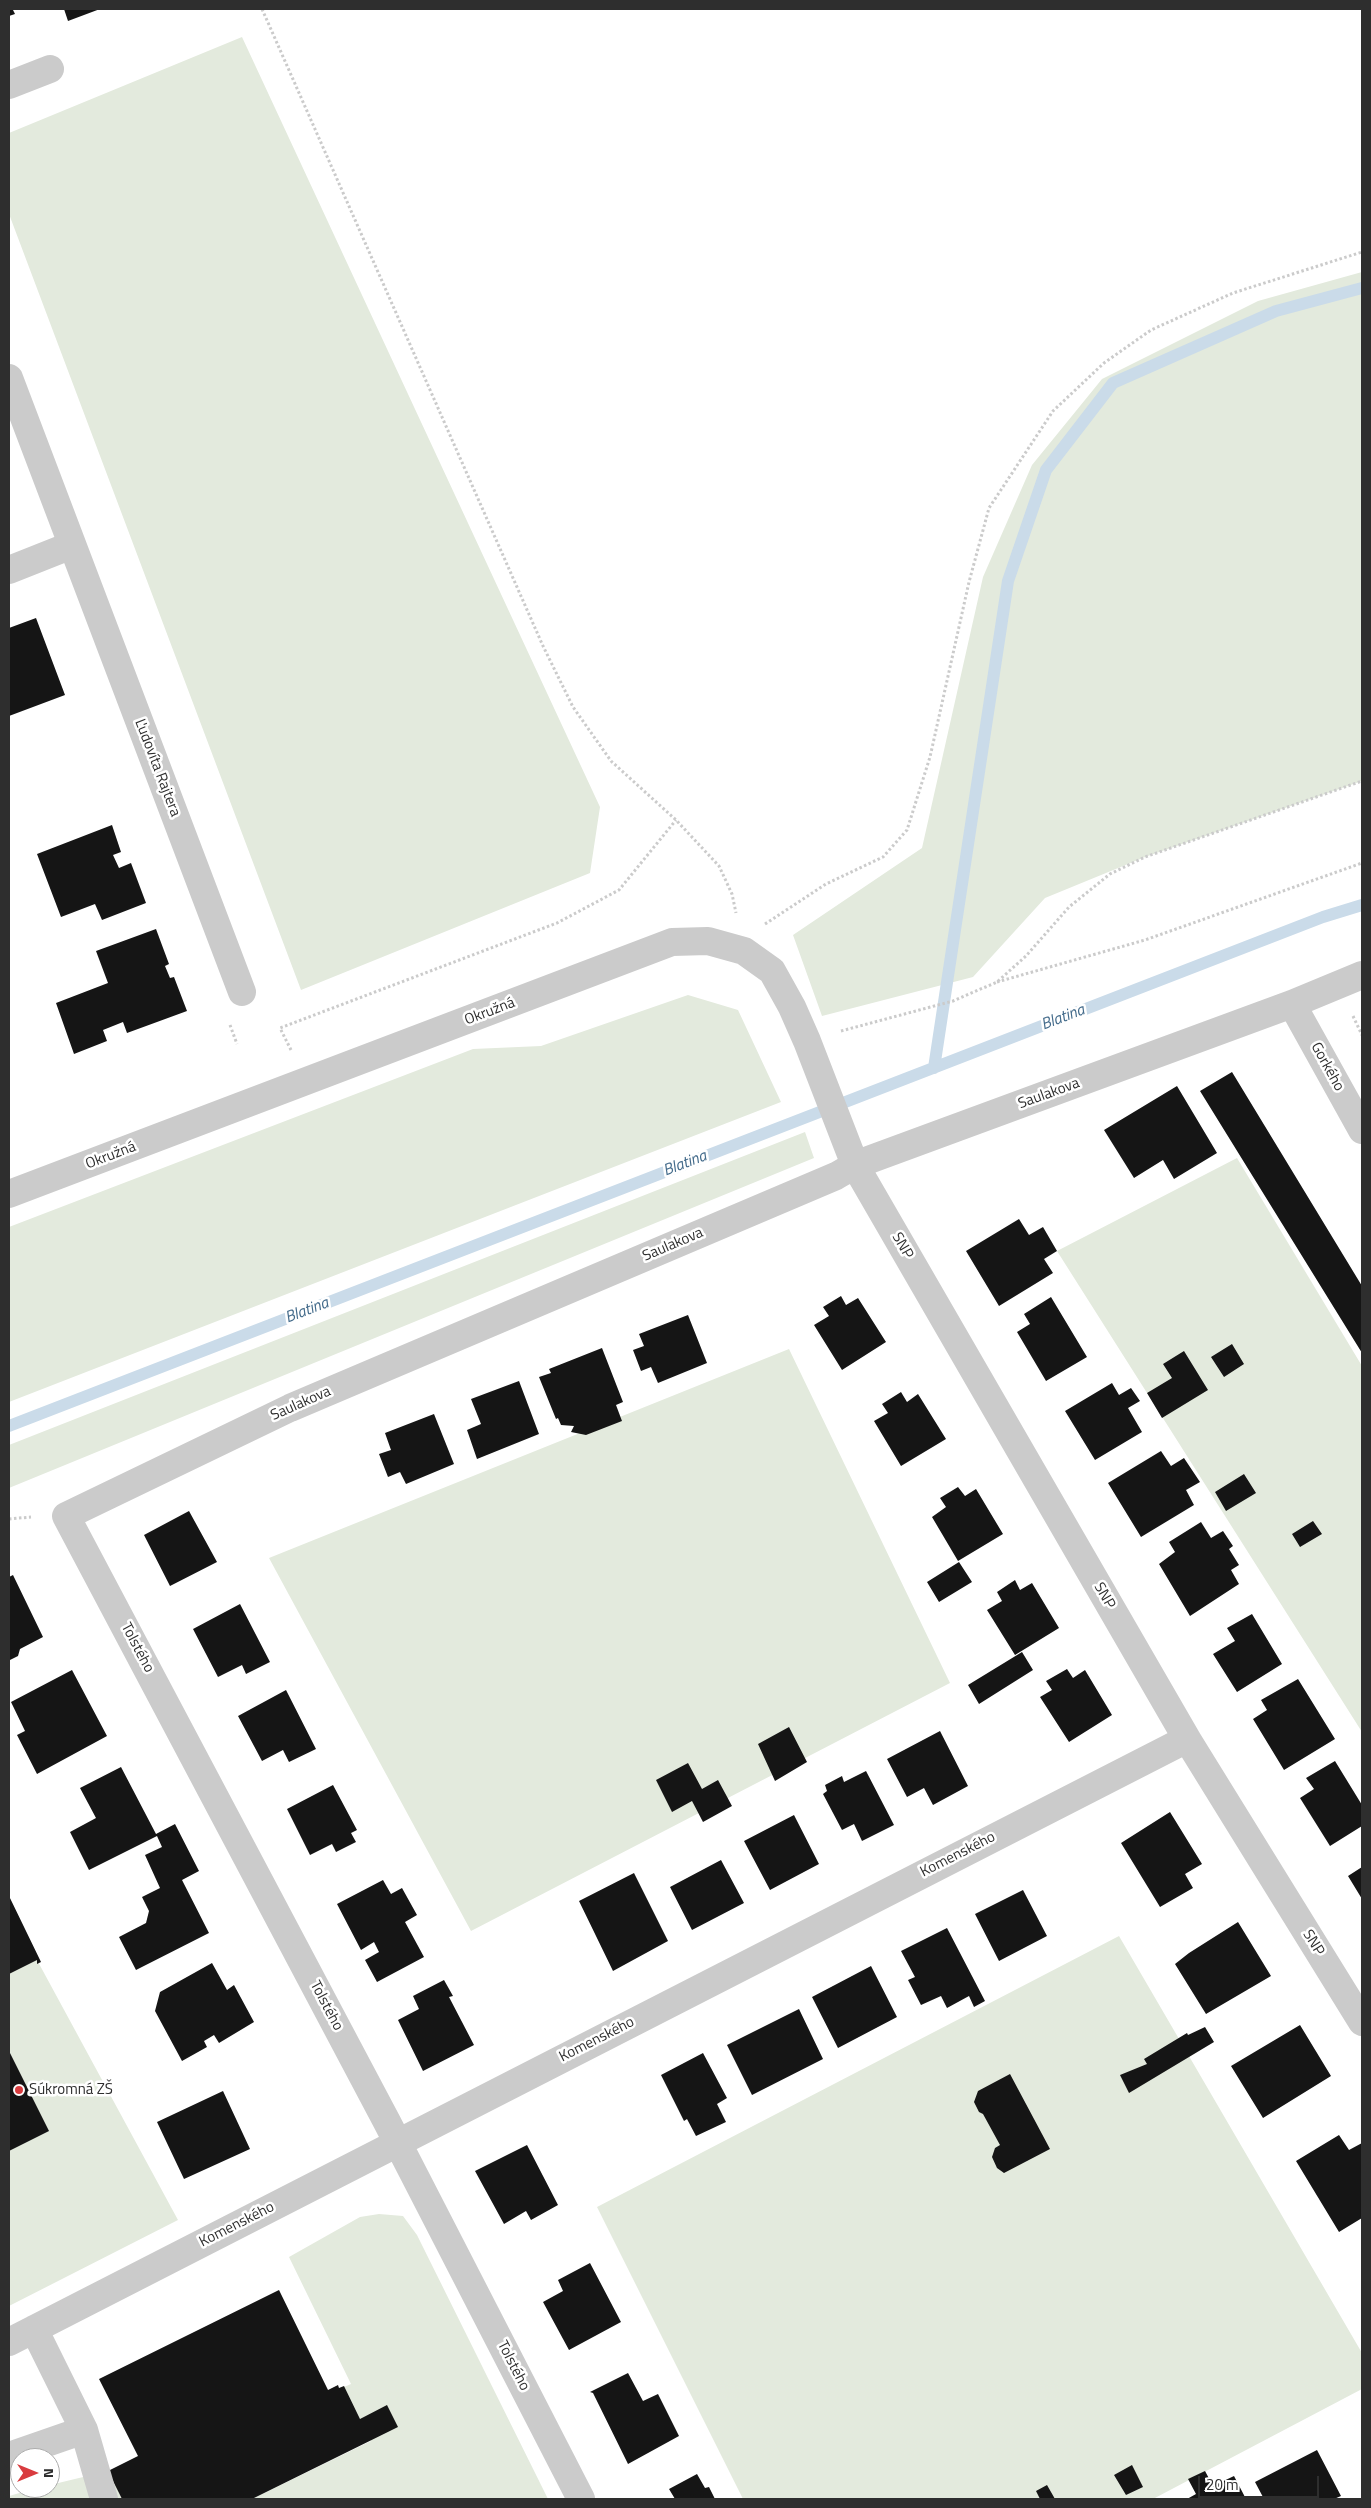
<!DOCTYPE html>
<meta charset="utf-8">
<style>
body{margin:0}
#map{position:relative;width:1371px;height:2508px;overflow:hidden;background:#fff;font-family:"Titillium Web",sans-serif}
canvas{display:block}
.frame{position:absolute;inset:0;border:10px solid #2e2e2e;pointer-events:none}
.north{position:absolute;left:10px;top:2448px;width:50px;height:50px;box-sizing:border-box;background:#fff;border:1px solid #ababab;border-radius:50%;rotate:90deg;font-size:14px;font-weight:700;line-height:20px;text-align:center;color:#2e2e2e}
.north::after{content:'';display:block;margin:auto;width:18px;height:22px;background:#d93c3f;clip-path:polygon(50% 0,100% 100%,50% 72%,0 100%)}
.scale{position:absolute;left:1198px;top:2476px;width:121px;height:22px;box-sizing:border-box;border:2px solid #2e2e2e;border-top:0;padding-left:6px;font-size:15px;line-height:18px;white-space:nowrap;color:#2e2e2e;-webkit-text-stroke:4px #fff;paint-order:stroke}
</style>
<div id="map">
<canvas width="1371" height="2508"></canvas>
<div class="frame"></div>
<div class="north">N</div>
<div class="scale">20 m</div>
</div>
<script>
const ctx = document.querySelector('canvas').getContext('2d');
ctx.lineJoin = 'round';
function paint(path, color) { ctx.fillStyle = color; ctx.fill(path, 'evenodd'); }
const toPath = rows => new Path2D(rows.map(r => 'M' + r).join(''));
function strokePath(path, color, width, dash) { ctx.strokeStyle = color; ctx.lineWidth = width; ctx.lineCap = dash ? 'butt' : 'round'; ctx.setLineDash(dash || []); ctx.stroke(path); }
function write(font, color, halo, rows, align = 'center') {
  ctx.font = font + ' "Titillium Web",sans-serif'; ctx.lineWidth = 5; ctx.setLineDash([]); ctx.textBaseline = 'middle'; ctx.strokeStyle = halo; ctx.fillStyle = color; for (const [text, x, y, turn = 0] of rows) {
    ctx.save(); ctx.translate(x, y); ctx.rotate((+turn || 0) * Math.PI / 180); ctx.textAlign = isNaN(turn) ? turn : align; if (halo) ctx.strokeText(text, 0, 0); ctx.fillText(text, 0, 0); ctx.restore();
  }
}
paint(toPath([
 [242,37,600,807,590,873,301,990,9,214,9,133],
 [1362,272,1362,781,1145,857,1045,898,973,977,822,1016,793,935,922,848,983,577,1032,465,1102,379,1258,301],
 [688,995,738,1010,781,1102,9,1402,9,1227,473,1049,541,1046],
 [805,1132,814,1158,9,1488,9,1445],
 [1237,1158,1362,1366,1362,1732,1057,1251],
 [789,1349,950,1683,471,1931,269,1558],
 [9,1918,37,1960,178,2220,9,2306],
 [1119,1936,1362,2353,1362,2389,1153,2499,743,2499,597,2207],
 [379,2214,403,2216,417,2235,548,2499,252,2499,371,2441,344,2387,351,2384,289,2257,360,2217],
 [108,2471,122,2499,9,2499,9,2496,37,2488,50,2488,50,2485]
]), '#e3eadd');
strokePath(toPath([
 [934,1068,1008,581,1046,470,1113,383,1276,311,1362,288],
 [9,1426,1323,917,1362,905]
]), '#cadbe9', 12);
paint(toPath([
 [9,9,17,9,13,10,15,14,9,16],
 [64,9,100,9,68,21],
 [36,618,65,695,9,716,9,628],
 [112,825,121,852,113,855,119,868,131,863,146,903,102,920,95,904,61,917,37,854],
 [156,929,169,964,165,966,170,978,174,977,187,1011,127,1033,123,1022,103,1030,107,1041,74,1054,56,1003,108,983,96,951],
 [1232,1072,1362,1286,1362,1353,1200,1091],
 [1177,1086,1217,1153,1174,1179,1163,1160,1134,1178,1104,1130],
 [1019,1219,1029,1235,1043,1227,1057,1251,1044,1259,1053,1273,999,1306,966,1251],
 [841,1296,846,1305,858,1298,886,1342,842,1370,814,1325,829,1316,823,1307],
 [1051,1297,1087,1357,1046,1381,1017,1332,1030,1324,1024,1314],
 [688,1315,707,1363,658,1383,651,1367,641,1371,633,1350,644,1346,639,1334],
 [1232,1344,1244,1364,1224,1377,1211,1357],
 [602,1348,623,1402,616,1405,622,1421,586,1435,571,1432,574,1426,561,1425,558,1418,556,1419,539,1377,551,1373,549,1369],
 [1184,1351,1208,1390,1162,1418,1147,1393,1172,1378,1163,1364],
 [519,1381,539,1434,477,1459,467,1430,481,1424,471,1399],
 [1112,1383,1119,1395,1131,1388,1140,1401,1128,1408,1142,1432,1095,1460,1065,1411],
 [901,1392,907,1402,918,1394,946,1439,901,1466,874,1421,888,1413,882,1404],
 [434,1414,454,1464,406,1484,400,1472,388,1477,379,1454,391,1450,385,1433],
 [1161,1451,1171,1466,1184,1458,1200,1482,1186,1490,1194,1505,1141,1537,1108,1483],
 [1244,1474,1256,1493,1226,1511,1215,1492],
 [958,1487,965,1496,976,1489,1003,1534,958,1561,932,1517,946,1507,940,1498],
 [189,1511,217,1562,170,1586,144,1535],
 [1313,1521,1322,1534,1300,1547,1292,1534],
 [1201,1522,1211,1538,1223,1531,1233,1546,1229,1549,1239,1565,1231,1570,1239,1584,1190,1616,1159,1564,1175,1552,1169,1542],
 [959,1562,972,1582,939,1602,927,1582],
 [13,1575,43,1637,20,1649,18,1656,10,1660,9,1577],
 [1015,1580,1020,1590,1032,1583,1059,1628,1015,1655,987,1610,1002,1601,997,1592],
 [240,1604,270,1662,246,1674,242,1665,218,1677,193,1629],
 [1252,1614,1282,1664,1237,1692,1213,1654,1235,1641,1227,1628],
 [1022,1652,1033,1670,979,1704,968,1685],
 [1067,1669,1073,1678,1085,1670,1112,1715,1069,1742,1040,1697,1052,1690,1046,1681],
 [72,1670,107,1736,37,1774,17,1735,25,1731,11,1702],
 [1298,1679,1335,1739,1284,1770,1253,1719,1267,1710,1261,1700],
 [286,1690,316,1749,289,1762,283,1750,262,1761,238,1716],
 [789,1727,807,1762,775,1781,758,1744],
 [940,1731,968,1786,933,1805,924,1788,907,1797,887,1759],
 [1335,1761,1362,1805,1362,1826,1330,1846,1300,1798,1314,1789,1306,1778],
 [688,1763,702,1789,718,1780,732,1806,703,1822,692,1801,672,1812,656,1780],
 [121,1767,156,1834,175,1824,199,1871,182,1880,209,1933,136,1970,119,1937,146,1923,149,1911,142,1897,160,1888,145,1855,162,1847,157,1836,89,1870,70,1832,96,1818,80,1788],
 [866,1771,894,1825,862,1841,854,1824,842,1830,823,1794,827,1791,825,1785,842,1776,844,1782],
 [333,1785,357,1830,351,1833,356,1842,336,1852,332,1844,310,1855,287,1809],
 [1170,1812,1202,1864,1185,1874,1193,1888,1160,1907,1121,1843],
 [794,1815,819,1864,770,1890,744,1841],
 [721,1860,744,1903,692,1930,670,1887],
 [1362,1867,1362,1899,1348,1876],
 [634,1873,668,1941,613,1971,579,1901],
 [383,1880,391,1894,402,1888,417,1915,405,1922,424,1957,377,1982,365,1960,379,1952,374,1942,361,1950,337,1904],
 [1023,1890,1047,1936,999,1961,975,1914],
 [9,1896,41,1962,37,1964,37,1960,9,1974],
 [1238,1922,1271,1976,1206,2014,1175,1964,1189,1953],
 [947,1928,985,2001,974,2007,969,1996,947,2008,941,1996,921,2005,908,1980,915,1977,901,1951],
 [212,1963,227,1990,234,1985,254,2022,219,2043,214,2035,204,2041,207,2047,182,2061,155,2011,160,1992],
 [871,1966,897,2017,838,2048,812,1997],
 [444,1980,453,1996,449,1997,474,2045,423,2071,398,2020,419,2009,413,1996],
 [799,2009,823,2059,752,2095,727,2045],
 [1300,2025,1331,2076,1263,2118,1231,2066],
 [1205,2027,1214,2042,1129,2093,1120,2075,1147,2064,1144,2059,1187,2033,1188,2035],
 [9,2051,49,2131,9,2151],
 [703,2053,727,2098,717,2104,726,2122,696,2136,687,2119,684,2121,661,2075],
 [1010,2074,1050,2149,1004,2173,997,2168,992,2157,995,2148,1000,2145,983,2114,979,2112,974,2102,978,2091],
 [223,2091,250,2149,184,2179,157,2122],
 [1339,2135,1349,2150,1362,2143,1362,2218,1339,2232,1296,2161],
 [527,2145,558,2205,531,2220,526,2211,504,2224,475,2171],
 [590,2263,621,2322,569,2350,543,2302,563,2291,558,2280],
 [279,2290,328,2390,338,2385,339,2388,344,2386,360,2419,387,2405,398,2427,252,2499,122,2499,108,2471,138,2456,99,2379],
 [628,2373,643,2401,658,2394,679,2436,628,2464,593,2393,590,2392],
 [1317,2450,1341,2496,1334,2499,1264,2499,1255,2482],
 [1132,2465,1143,2487,1126,2495,1114,2475],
 [1205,2471,1213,2486,1234,2476,1246,2499,1187,2499,1196,2494,1188,2479],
 [697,2474,705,2488,709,2487,715,2499,675,2499,669,2489],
 [1047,2485,1055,2499,1040,2499,1036,2491]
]), '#151515');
strokePath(toPath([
 [262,9,543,646,573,707,611,761,676,820,719,866,732,894,736,913],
 [765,924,826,884,883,857,907,830,930,757,969,582,989,508,1053,411,1104,363,1151,330,1233,293,1362,252],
 [997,982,1145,940,1362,863],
 [1353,1016,1362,1035],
 [230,1025,237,1044],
 [841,1031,953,1001,997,982,1026,956,1069,907,1110,874,1145,857,1362,781],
 [291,1050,280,1028,557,923,619,890,676,820],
 [9,1519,31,1517]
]), '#cbcbcb', 3, [2.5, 2.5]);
strokePath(toPath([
 [9,85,50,69],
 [9,378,242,992],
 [9,570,72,545],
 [1292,1004,1362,1130],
 [9,1194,672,942,708,941,744,951,772,971,792,1007,807,1041,855,1165,1187,1739,1362,2022],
 [9,2342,1187,1739],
 [84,2430,104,2499],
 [9,2456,84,2430,34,2329],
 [581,2499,387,2122,66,1516,290,1408,836,1176,855,1165,1292,1004,1362,975]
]), '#cbcbcb', 28);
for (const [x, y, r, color] of [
 [19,2090,5,"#d93c3f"]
]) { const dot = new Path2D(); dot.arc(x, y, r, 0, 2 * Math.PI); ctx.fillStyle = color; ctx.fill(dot); strokePath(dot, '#fff', 2); }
write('15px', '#2e2e2e', '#fff', [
 ["Ľudovíta Rajtera",157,768,69],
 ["Okružná",490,1012,-21],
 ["Gorkého",1327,1067,61],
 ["Saulakova",1049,1094,-20],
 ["Okružná",111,1156,-21],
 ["Saulakova",673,1245,-23],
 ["SNP",902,1246,60],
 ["Saulakova",301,1404,-24],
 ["SNP",1104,1596,60],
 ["Tolstého",137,1648,62],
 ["Komenského",958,1855,-27],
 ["SNP",1313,1943,58],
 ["Tolstého",326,2006,62],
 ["Komenského",597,2040,-27],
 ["Komenského",237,2225,-27],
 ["Tolstého",513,2366,63]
]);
write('15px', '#2e2e2e', '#fff', [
 ["Súkromná ZŠ",29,2090]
], 'left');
write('italic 16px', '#426a8a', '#fff', [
 ["Blatina",1063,1018,-21],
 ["Blatina",685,1164,-21],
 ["Blatina",307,1311,-21]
]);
</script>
